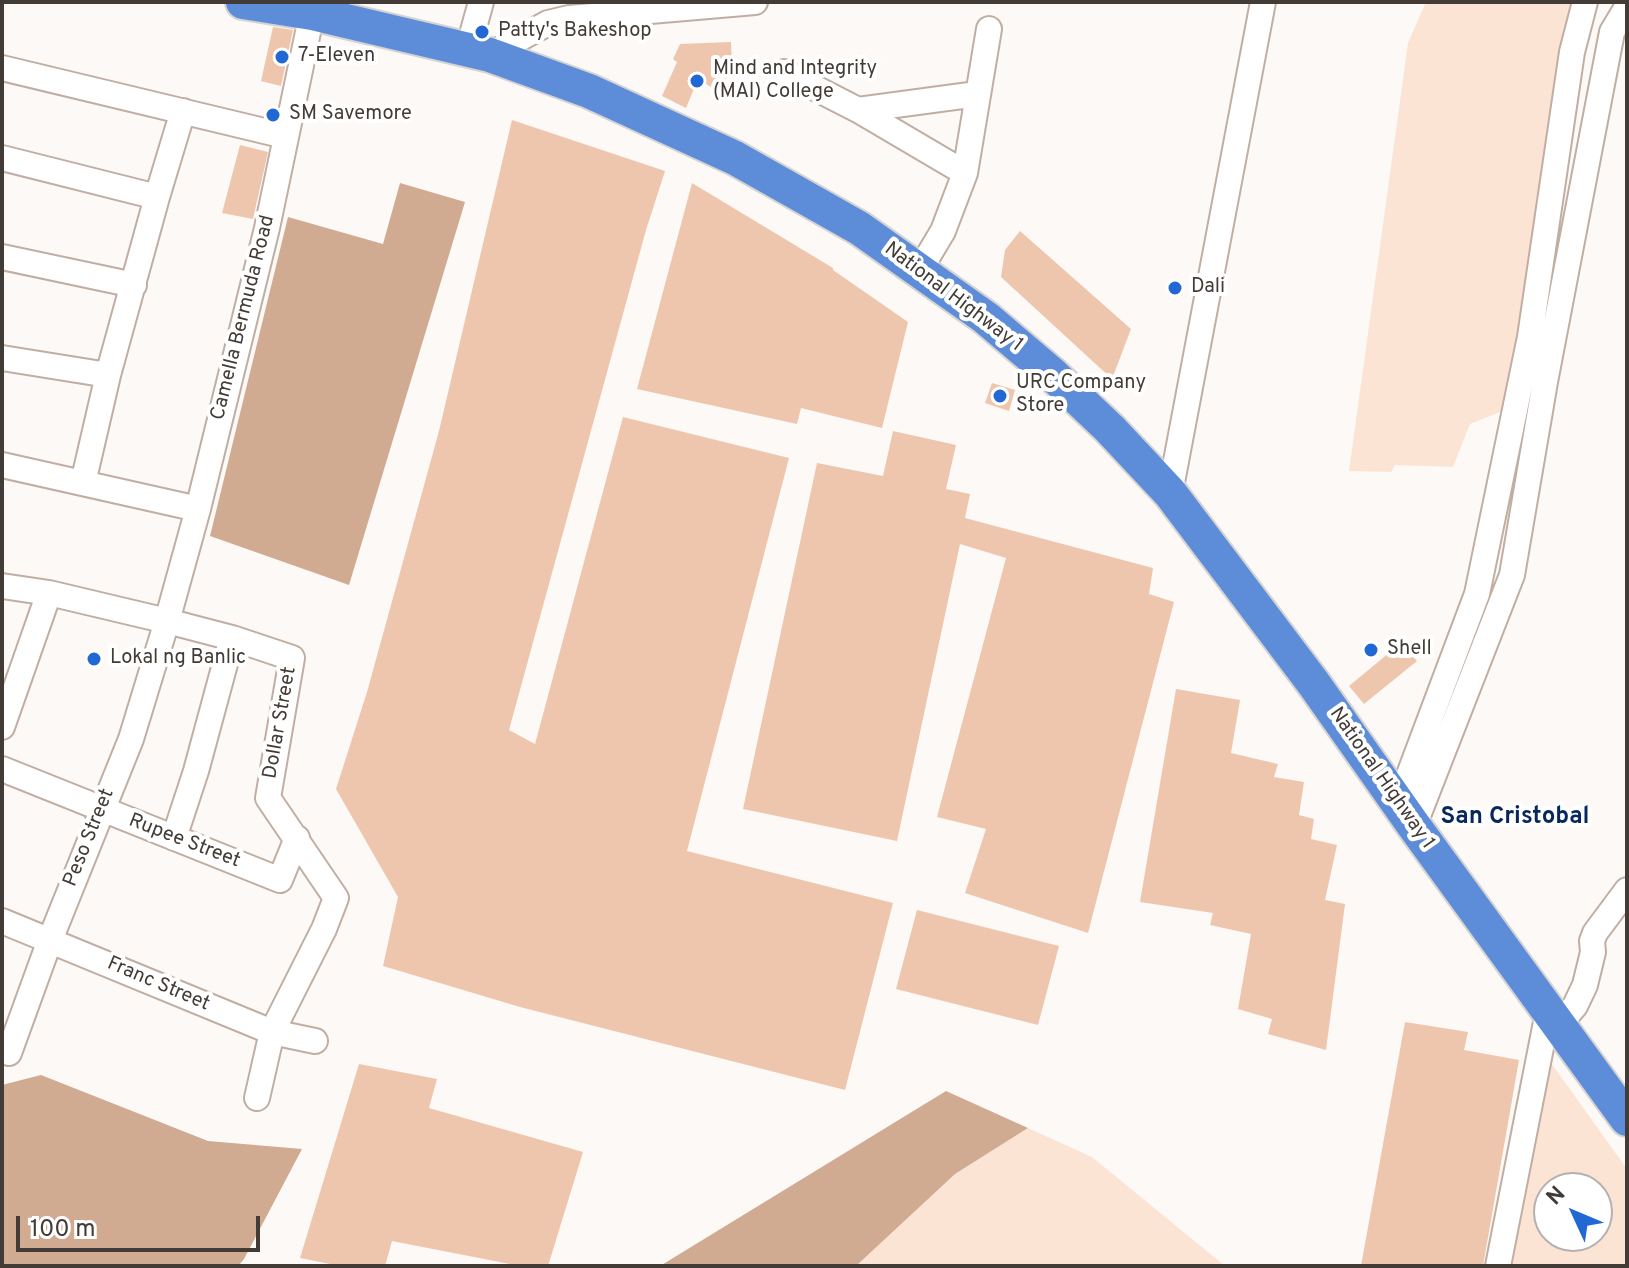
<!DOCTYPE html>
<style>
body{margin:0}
#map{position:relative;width:1629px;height:1268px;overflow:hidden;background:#fdf9f6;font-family:Overpass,sans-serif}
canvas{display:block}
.frame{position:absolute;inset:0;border:4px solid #433b36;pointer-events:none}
.north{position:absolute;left:1533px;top:1172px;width:80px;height:80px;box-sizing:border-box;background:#fff;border:2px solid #b4b1af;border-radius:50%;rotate:314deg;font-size:22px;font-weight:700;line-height:32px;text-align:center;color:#433b36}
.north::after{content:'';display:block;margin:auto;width:28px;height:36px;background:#2268d4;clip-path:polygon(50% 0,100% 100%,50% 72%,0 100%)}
.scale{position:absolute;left:16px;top:1216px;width:244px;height:36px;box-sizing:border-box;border:4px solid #433b36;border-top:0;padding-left:10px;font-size:24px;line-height:28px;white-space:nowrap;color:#433b36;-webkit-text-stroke:6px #fff;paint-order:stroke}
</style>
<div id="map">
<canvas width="1629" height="1268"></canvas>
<div class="frame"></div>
<div class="north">N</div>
<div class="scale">100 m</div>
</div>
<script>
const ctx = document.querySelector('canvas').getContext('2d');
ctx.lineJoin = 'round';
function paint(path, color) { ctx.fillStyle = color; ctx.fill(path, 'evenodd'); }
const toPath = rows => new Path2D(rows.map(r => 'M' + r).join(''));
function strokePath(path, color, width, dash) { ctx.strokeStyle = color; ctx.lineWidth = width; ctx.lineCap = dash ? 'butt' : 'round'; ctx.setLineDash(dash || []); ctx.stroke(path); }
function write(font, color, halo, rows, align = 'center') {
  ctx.font = font + ' Overpass,sans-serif'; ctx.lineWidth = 8; ctx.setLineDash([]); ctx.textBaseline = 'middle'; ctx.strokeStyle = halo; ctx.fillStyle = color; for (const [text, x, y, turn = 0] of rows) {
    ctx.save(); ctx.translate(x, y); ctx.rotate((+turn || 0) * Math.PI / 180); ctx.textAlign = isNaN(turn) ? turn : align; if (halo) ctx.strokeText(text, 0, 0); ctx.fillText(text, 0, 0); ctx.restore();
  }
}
paint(toPath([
 [1426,2,1580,2,1513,407,1470,424,1453,467,1395,465,1391,472,1349,471,1408,43],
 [1549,1060,1627,1169,1627,1266,1512,1266],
 [1549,1188,1597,1188,1597,1236,1549,1236],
 [1028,1128,1092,1157,1225,1266,856,1266,955,1174]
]), '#fce4d5');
paint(toPath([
 [400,183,465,202,349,585,210,536,288,217,383,244],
 [41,1075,208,1141,302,1149,244,1259,238,1266,2,1266,2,1085],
 [946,1091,1028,1128,955,1174,856,1266,660,1266]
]), '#d1aa92');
paint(toPath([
 [273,27,293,30,281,86,261,81],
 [731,42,732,67,719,92,698,79,686,108,662,96,677,62,673,59,680,44],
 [512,120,665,171,646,230,509,730,535,744,623,417,789,458,687,851,893,903,845,1090,520,1007,383,966,398,897,336,789,367,692,439,431],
 [240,145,268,152,253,219,222,213],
 [692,183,833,268,833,270,908,322,882,428,801,408,797,424,637,389],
 [1020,231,1131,329,1112,379,1001,277,1005,250],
 [992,383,1015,390,1009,411,985,403],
 [893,431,956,445,946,489,970,494,965,518,1153,568,1149,594,1174,602,1088,933,965,893,986,829,937,817,1006,558,960,544,897,841,743,809,817,463,883,476],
 [1401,643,1417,661,1364,704,1349,686],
 [1176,689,1240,700,1231,753,1278,764,1274,777,1304,782,1299,815,1314,819,1311,839,1337,845,1325,900,1345,904,1326,1050,1268,1034,1272,1019,1238,1009,1251,934,1210,925,1213,913,1140,902],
 [917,910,1059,946,1038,1025,896,989],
 [1405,1022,1468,1032,1464,1050,1519,1060,1483,1266,1361,1266],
 [359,1064,437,1079,429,1108,583,1152,548,1266,520,1266,392,1241,385,1266,340,1266,300,1258]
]), '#eec6ad');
const minor = toPath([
 [468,49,481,2],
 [490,55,548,23,569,18,755,2],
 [2,68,285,136],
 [784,72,858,110,965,173],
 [858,110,977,94],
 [2,158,157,197],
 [2,257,134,285],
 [919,271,943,231,965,173,989,29],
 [2,358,108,375],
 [2,465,198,509],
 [83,483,108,375,157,197,183,111],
 [1170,493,1263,2],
 [2,586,49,593,167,621,232,638,292,658,268,798,336,898,324,929,272,1032,257,1098],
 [2,727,49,593],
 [2,769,280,880,297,838],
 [1398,804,1477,594,1530,337,1572,52,1585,2],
 [1414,826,1512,575,1545,382,1612,32,1627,7],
 [174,838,196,771,232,638],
 [2,921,272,1032,315,1041],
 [1558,1026,1575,1006,1585,985,1593,952,1592,941,1595,933,1627,890],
 [9,1053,50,940,131,739,167,621,198,509,267,228,312,13],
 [1498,1266,1548,1012]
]);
const highway = toPath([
 [243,2,312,13,490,55,589,91,735,158,859,228,986,318,1053,375,1110,429,1170,493,1314,684,1414,826,1627,1119]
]);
strokePath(minor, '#c1aea3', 28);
strokePath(highway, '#d6d4d3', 38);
strokePath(minor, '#fff', 24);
strokePath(highway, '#5d8dd9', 34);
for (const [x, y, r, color] of [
 [482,32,8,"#2268d4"],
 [282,57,8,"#2268d4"],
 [697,81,8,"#2268d4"],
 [273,115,8,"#2268d4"],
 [1175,288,8,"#2268d4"],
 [1000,396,8,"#2268d4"],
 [1371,650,8,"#2268d4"],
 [94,659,8,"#2268d4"]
]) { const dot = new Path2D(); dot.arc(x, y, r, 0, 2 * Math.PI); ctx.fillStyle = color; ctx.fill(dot); strokePath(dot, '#fff', 3); }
write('20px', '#433b36', '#fff', [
 ["Patty's Bakeshop",498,32],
 ["7-Eleven",298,57],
 ["Mind and Integrity",713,70],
 ["(MAI) College",713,93],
 ["SM Savemore",289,115],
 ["Dali",1191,288],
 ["URC Company",1016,384],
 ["Store",1016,407],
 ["Shell",1387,650],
 ["Lokal ng Banlic",110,659]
], 'left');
write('20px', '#433b36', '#fff', [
 ["National Highway 1",953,298,37],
 ["Camella Bermuda Road",244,318,-76],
 ["Dollar Street",281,723,-80],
 ["National Highway 1",1381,779,55],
 ["Peso Street",90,838,-68],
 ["Rupee Street",184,842,21],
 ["Franc Street",158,985,23]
]);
write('bold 24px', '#07285c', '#fff', [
 ["San Cristobal",1515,818]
]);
</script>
